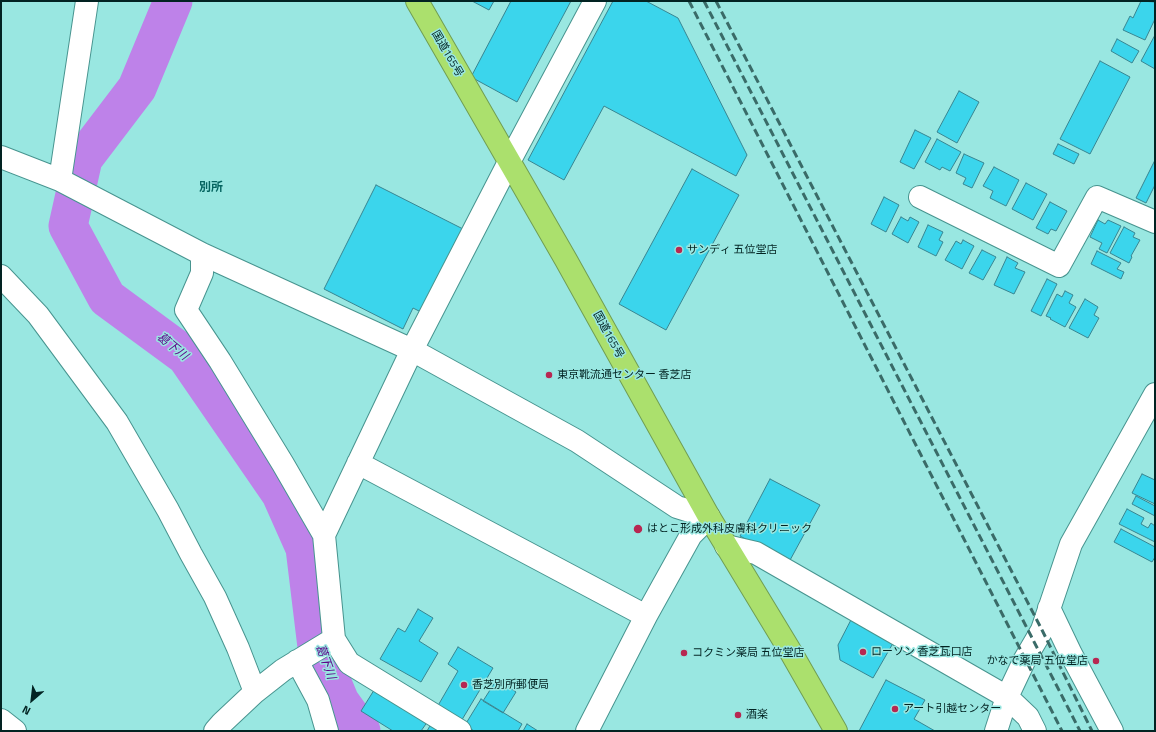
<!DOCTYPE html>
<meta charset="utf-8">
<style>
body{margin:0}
#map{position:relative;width:1156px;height:732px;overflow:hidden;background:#99e7e1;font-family:"Titillium Web",sans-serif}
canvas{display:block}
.frame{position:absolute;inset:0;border:2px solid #022322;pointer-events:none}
.north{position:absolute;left:12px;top:680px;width:40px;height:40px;-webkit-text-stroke:3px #99e7e1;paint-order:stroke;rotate:208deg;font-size:11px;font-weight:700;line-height:16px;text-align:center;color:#022322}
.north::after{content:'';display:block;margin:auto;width:14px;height:18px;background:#022322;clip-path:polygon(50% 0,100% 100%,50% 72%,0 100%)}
</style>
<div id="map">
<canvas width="1156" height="732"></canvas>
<div class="frame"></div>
<div class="north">N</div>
</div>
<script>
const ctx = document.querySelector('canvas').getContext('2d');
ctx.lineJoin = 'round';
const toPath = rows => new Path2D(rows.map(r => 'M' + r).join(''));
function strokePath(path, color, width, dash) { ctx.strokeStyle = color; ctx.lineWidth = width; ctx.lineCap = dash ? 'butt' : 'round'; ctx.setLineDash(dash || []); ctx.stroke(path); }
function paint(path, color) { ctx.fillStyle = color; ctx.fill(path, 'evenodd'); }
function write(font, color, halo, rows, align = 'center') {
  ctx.font = font + ' "Titillium Web","Noto Sans JP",sans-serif'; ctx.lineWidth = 3; ctx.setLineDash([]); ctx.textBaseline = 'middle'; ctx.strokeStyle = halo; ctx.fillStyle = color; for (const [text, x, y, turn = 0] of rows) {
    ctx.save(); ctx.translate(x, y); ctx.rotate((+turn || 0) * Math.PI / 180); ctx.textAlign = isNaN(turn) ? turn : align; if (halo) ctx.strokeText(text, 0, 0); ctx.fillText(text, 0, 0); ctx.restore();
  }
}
strokePath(toPath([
 [173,1,137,88,83,159,68,226,107,298,186,356,281,494,305,548,317,647,340,702,361,731]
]), '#be82e9', 39);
const building = toPath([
 [472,1,494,1,489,10,472,1],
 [511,1,571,1,517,102,471,77,511,1],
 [613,1,646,1,678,18,747,155,736,176,604,106,564,180,528,160,613,1],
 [1141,1,1155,2,1155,19,1145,40,1123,30,1130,16,1133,18,1141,1],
 [1155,35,1155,69,1141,61,1155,35],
 [1117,39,1139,51,1132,63,1111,51,1117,39],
 [1100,61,1130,77,1090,154,1060,139,1100,61],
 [959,91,979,102,957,143,937,132,959,91],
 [915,130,931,138,914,169,900,162,915,130],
 [937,139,961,152,950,171,942,167,940,170,925,162,937,139],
 [1058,144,1079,154,1074,164,1053,154,1058,144],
 [964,154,984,163,972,188,963,184,966,178,956,173,964,154],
 [1155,160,1155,185,1146,203,1136,198,1155,160],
 [994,167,1019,180,1006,206,990,198,993,191,983,186,994,167],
 [692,169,739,195,666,330,619,304,692,169],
 [1026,183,1047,194,1033,220,1012,209,1026,183],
 [376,185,463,229,421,312,413,308,403,329,324,289,376,185],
 [884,197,899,205,886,232,871,224,884,197],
 [1050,202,1067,211,1056,231,1051,229,1048,234,1036,228,1050,202],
 [901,217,908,221,910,217,919,222,908,243,892,234,901,217],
 [1098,220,1105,224,1108,220,1121,226,1107,253,1099,249,1102,243,1090,237,1098,220],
 [928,225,943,232,939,240,943,242,936,256,918,247,928,225],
 [1124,227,1135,233,1133,237,1140,240,1131,256,1132,257,1129,263,1110,253,1124,227],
 [963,240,974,246,962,269,945,260,956,241,961,244,963,240],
 [982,250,996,257,983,280,969,273,982,250],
 [1097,251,1121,263,1117,269,1124,272,1121,279,1091,264,1097,251],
 [1007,257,1018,263,1015,268,1025,272,1014,294,994,285,1007,257],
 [1047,279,1057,284,1041,316,1031,311,1047,279],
 [1065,291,1073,295,1069,303,1076,307,1065,327,1050,319,1051,318,1046,316,1057,294,1062,297,1065,291],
 [1085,299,1098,307,1094,315,1099,318,1088,338,1069,328,1085,299],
 [1142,474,1155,480,1155,504,1132,493,1142,474],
 [770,479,820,505,789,562,740,536,770,479],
 [1136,496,1155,506,1155,516,1132,504,1136,496],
 [1127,509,1144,518,1141,524,1148,528,1151,523,1155,526,1155,542,1119,524,1127,509],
 [1121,529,1155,547,1155,557,1152,562,1114,542,1121,529],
 [418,609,433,618,419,641,438,653,421,682,380,659,398,628,405,632,418,609],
 [854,614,896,638,873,678,840,660,838,645,854,614],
 [458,647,493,668,460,723,436,709,458,671,448,664,458,647],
 [497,679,516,692,503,713,483,701,497,679],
 [886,680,925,700,914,719,935,731,859,731,886,680],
 [376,687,428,721,421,731,393,731,361,711,376,687],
 [481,699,522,724,518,731,474,731,465,725,481,699],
 [431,724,442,731,427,731,431,724],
 [527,724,538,731,523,731,527,724]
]);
paint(building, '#3bd5ec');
strokePath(building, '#388591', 1);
const minor = toPath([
 [1,157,60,180,202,254,412,350,577,441,677,507,709,517,691,535,646,616,587,731],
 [60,180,87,1],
 [920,197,1059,266,1097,197,1155,222],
 [202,254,202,273,186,310,220,361,283,464,324,535,334,639,349,663,460,731],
 [1,276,38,315,117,422,168,510,191,554,215,597,238,648,255,692],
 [358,463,646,616],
 [324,535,412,350,509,162,595,1],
 [726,546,756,553,1007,697,1028,717,1035,731],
 [1049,608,1071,654,1112,731],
 [297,661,318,700,327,731],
 [1,720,15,731],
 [215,731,222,723,255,692,283,670,334,639],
 [996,731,1007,697,1025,659,1042,630,1071,544,1155,394]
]);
const highway = toPath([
 [417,1,566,260,709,517,789,649,836,731]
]);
strokePath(minor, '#47948f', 24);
strokePath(highway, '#709e53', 24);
strokePath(minor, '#fff', 22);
strokePath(highway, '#abe06d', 22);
strokePath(toPath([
 [689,1,1062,731],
 [704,1,1080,731],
 [716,1,1042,630,1092,731]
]), '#3a6b68', 3, [8, 4]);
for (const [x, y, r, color] of [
 [679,250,4,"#b72751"],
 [549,375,4,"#b72751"],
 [638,529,5,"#b72751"],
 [863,652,4,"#b72751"],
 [684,653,4,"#b72751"],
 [1096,661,4,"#b72751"],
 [464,685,4,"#b72751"],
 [895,709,4,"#b72751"],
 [738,715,4,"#b72751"]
]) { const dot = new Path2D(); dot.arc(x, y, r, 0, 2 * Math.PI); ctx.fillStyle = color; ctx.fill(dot); strokePath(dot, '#99e7e1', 1.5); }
write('11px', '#022322', '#99e7e1', [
 ["国道165号",447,54,60],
 ["国道165号",608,335,61]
]);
write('11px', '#022322', '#99e7e1', [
 ["サンディ 五位堂店",687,250],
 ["東京靴流通センター 香芝店",557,375],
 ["はとこ形成外科皮膚科クリニック",647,529],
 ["ローソン 香芝瓦口店",871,652],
 ["コクミン薬局 五位堂店",692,653],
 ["かなで薬局 五位堂店",1088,661,"right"],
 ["香芝別所郵便局",472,685],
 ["アート引越センター",903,709],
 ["酒楽",746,715]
], 'left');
write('bold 12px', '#056460', '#99e7e1', [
 ["別所",211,188]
]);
write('italic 12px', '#5f0389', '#99e7e1', [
 ["葛下川",172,347,39],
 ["葛下川",325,662,70]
]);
</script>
